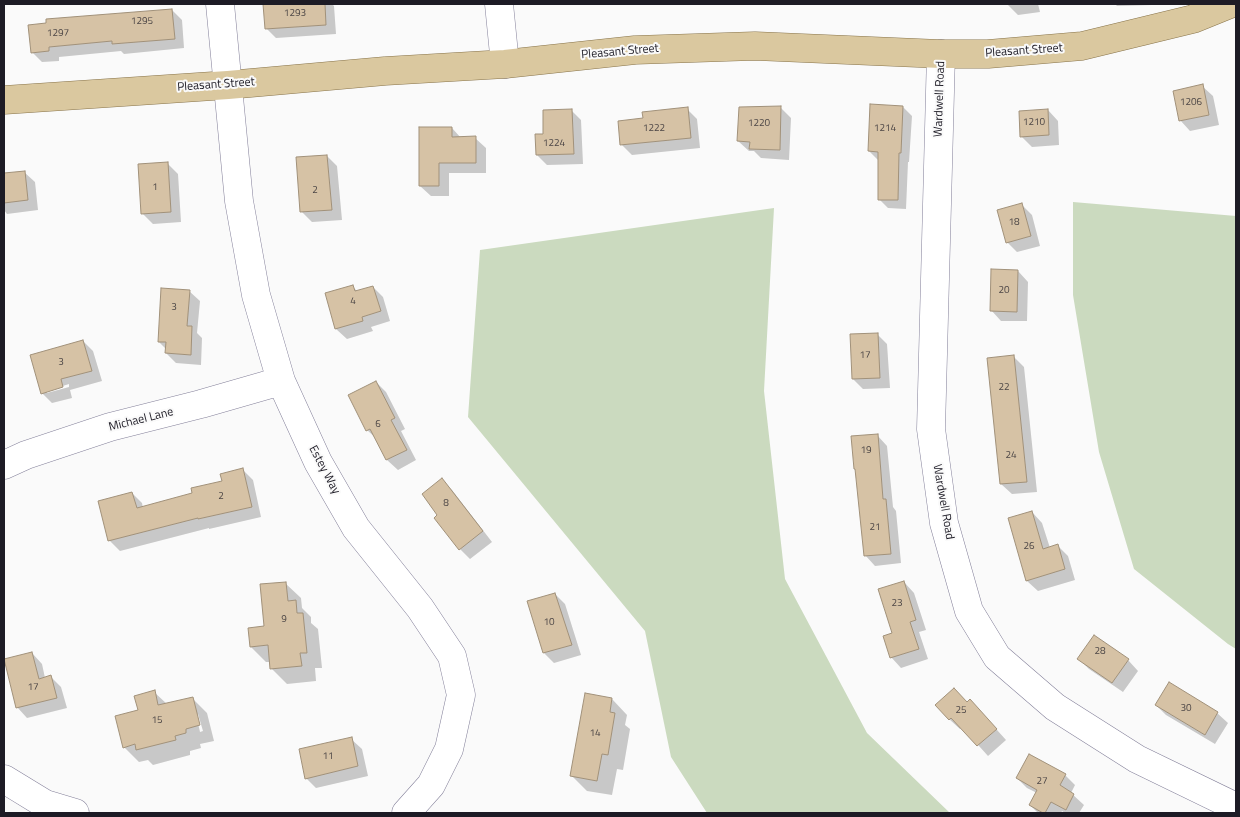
<!DOCTYPE html>
<style>
body{margin:0}
#map{position:relative;width:1240px;height:817px;overflow:hidden;background:#fafafa;font-family:"Titillium Web",sans-serif}
canvas{display:block}
.frame{position:absolute;inset:0;border:5px solid #1d1b25;pointer-events:none}
</style>
<div id="map">
<canvas width="1240" height="817"></canvas>
<div class="frame"></div>
</div>
<script>
const ctx = document.querySelector('canvas').getContext('2d');
ctx.lineJoin = 'round';
function paint(path, color) { ctx.fillStyle = color; ctx.fill(path, 'evenodd'); }
const toPath = rows => new Path2D(rows.map(r => 'M' + r).join(''));
function strokePath(path, color, width, dash) { ctx.strokeStyle = color; ctx.lineWidth = width; ctx.lineCap = dash ? 'butt' : 'round'; ctx.setLineDash(dash || []); ctx.stroke(path); }
function write(font, color, halo, rows, align = 'center') {
  ctx.font = font + ' "Titillium Web",sans-serif'; ctx.lineWidth = 4; ctx.setLineDash([]); ctx.textBaseline = 'middle'; ctx.strokeStyle = halo; ctx.fillStyle = color; for (const [text, x, y, turn = 0] of rows) {
    ctx.save(); ctx.translate(x, y); ctx.rotate((+turn || 0) * Math.PI / 180); ctx.textAlign = isNaN(turn) ? turn : align; if (halo) ctx.strokeText(text, 0, 0); ctx.fillText(text, 0, 0); ctx.restore();
  }
}
paint(toPath([
 [1073,202,1236,216,1236,649,1228,644,1134,569,1099,452,1073,295],
 [774,208,764,391,785,579,867,733,950,813,707,813,671,757,645,631,468,417,480,250]
]), '#cbdabf');
paint(toPath([
 [265,4,332,4,334,6,336,34,276,38,266,28],
 [1007,4,1038,4,1040,12,1018,15],
 [1115,4,1152,4,1152,5,1117,6],
 [172,10,182,20,184,48,124,54,121,51,59,57,59,61,42,62,32,52],
 [4,35,5,51,4,51],
 [1202,86,1213,96,1219,125,1190,131,1180,120],
 [903,107,912,116,909,162,908,162,906,209,888,208,879,199,878,160,869,151],
 [781,108,791,118,789,160,761,158,754,151,749,151,738,141],
 [687,109,697,119,700,148,632,155,622,145,644,119],
 [571,110,581,120,583,164,547,165,537,155,545,135],
 [1048,110,1058,121,1059,145,1032,147,1021,136],
 [452,128,461,138,475,138,486,148,486,173,449,173,449,196,431,196,420,186],
 [327,156,337,166,342,220,312,222,302,212],
 [168,164,178,174,181,222,153,224,142,213],
 [24,172,35,182,38,210,7,214,4,210,4,174],
 [1021,204,1032,215,1040,246,1017,252,1007,242],
 [1018,271,1028,282,1027,321,1001,321,991,310],
 [352,286,358,292,373,287,383,297,390,321,371,327,373,331,347,339,336,329,326,294],
 [189,291,200,301,197,333,202,338,201,365,176,363,166,353,166,349,159,342],
 [877,334,887,344,890,388,863,389,853,379],
 [83,341,93,351,102,381,70,390,72,398,52,403,42,393],
 [69,384,69,387,47,393,47,391],
 [1014,357,1024,367,1037,492,1012,494,1001,484],
 [376,382,386,392,405,429,401,431,416,460,398,470,387,460,378,440,367,430],
 [877,435,887,446,893,507,896,511,901,563,875,566,865,555],
 [243,470,253,480,261,517,209,529,209,528,120,551,110,541,99,502,132,493,142,503,143,508,193,494,224,482],
 [442,480,452,490,492,542,470,559,460,549,439,515],
 [1032,512,1042,523,1050,548,1058,546,1068,556,1075,580,1038,591,1027,581,1009,519],
 [904,582,914,593,926,630,919,632,928,659,901,668,891,657,894,633],
 [285,583,301,598,302,608,311,617,311,623,318,629,322,668,315,668,316,681,287,684,271,668,271,662,266,662,251,647,265,627],
 [555,594,565,604,581,655,554,663,544,653],
 [32,653,42,664,45,678,51,677,61,687,67,708,27,718,17,707],
 [1079,659,1128,660,1138,671,1123,692,1089,669],
 [1169,683,1217,713,1228,723,1215,744,1166,715,1156,705],
 [154,692,167,704,192,698,207,713,214,741,200,744,201,748,190,751,190,755,153,765,148,760,139,762,124,747,139,711],
 [196,714,198,714,203,731,200,732],
 [586,695,612,699,627,715,625,725,630,729,623,770,617,769,612,795,587,791,572,776],
 [967,703,980,711,1006,740,988,756,962,727,960,729,949,719],
 [351,739,362,749,368,776,316,788,306,778],
 [1065,775,1075,785,1071,793,1084,805,1079,813,1065,813,1062,811,1061,813,1038,813,1030,805,1037,793,1027,788,1017,778]
]), '#0003');
const building = toPath([
 [263,4,325,4,326,25,265,29,263,4],
 [172,9,175,39,112,44,112,41,49,47,49,51,31,53,28,25,46,23,46,19,172,9],
 [1203,84,1209,115,1179,121,1173,91,1203,84],
 [870,104,903,106,901,153,899,153,898,200,878,200,878,152,868,151,870,104],
 [781,106,780,150,749,149,750,142,737,141,739,107,781,106],
 [688,107,691,138,620,145,618,121,643,118,642,112,688,107],
 [572,109,574,154,536,155,535,134,543,134,543,110,572,109],
 [1048,109,1049,135,1020,137,1019,111,1048,109],
 [419,127,452,127,452,137,476,136,476,163,439,163,439,186,419,186,419,127],
 [327,155,332,210,300,212,296,157,327,155],
 [168,162,171,212,141,214,138,164,168,162],
 [25,171,28,200,4,203,4,173,25,171],
 [1022,203,1031,236,1006,243,997,210,1022,203],
 [991,269,1018,270,1017,312,990,311,991,269],
 [353,285,355,291,373,286,381,311,362,317,363,321,335,329,325,293,353,285],
 [161,288,190,290,187,326,192,326,191,355,165,353,166,342,158,342,161,288],
 [878,333,880,378,852,379,850,334,878,333],
 [83,340,92,371,61,379,63,387,41,394,30,355,83,340],
 [1014,355,1027,482,1000,484,987,358,1014,355],
 [376,381,395,418,391,420,407,450,386,460,370,429,366,431,348,395,376,381],
 [878,434,883,499,886,499,891,554,864,556,855,469,854,469,851,436,878,434],
 [243,468,252,507,198,519,198,518,108,541,98,501,132,492,137,508,192,493,191,488,222,481,220,474,243,468],
 [442,478,483,531,459,550,434,518,437,515,422,494,442,478],
 [1032,511,1043,549,1058,544,1065,569,1026,581,1008,518,1032,511],
 [904,581,916,620,910,622,919,649,890,658,883,636,892,633,878,589,904,581],
 [286,582,288,601,296,600,297,613,303,613,307,653,300,653,302,666,270,669,268,645,250,647,248,628,264,626,260,584,286,582],
 [555,593,572,645,543,653,527,601,555,593],
 [1094,635,1129,659,1112,683,1077,659,1094,635],
 [32,652,39,679,51,675,57,698,16,708,4,659,32,652],
 [1169,682,1218,712,1205,735,1155,705,1169,682],
 [954,688,967,702,970,699,997,729,977,746,951,718,949,720,935,705,954,688],
 [155,690,158,705,193,697,200,725,186,729,186,733,175,736,176,740,136,750,135,744,123,748,115,716,138,710,134,696,155,690],
 [585,693,612,698,610,712,615,713,608,755,602,754,597,781,570,776,585,693],
 [352,737,358,766,305,779,299,749,352,737],
 [1029,754,1066,774,1060,785,1074,794,1066,810,1051,802,1045,813,1043,813,1029,805,1037,790,1016,778,1029,754]
]);
paint(building, '#d6c2a5');
strokePath(building, '#a1917a', 1);
const minor = toPath([
 [220,4,239,201,256,295,281,381,318,462,356,528,420,608,452,656,461,695,449,749,431,785,406,813],
 [499,4,505,64],
 [941,54,931,429,944,523,969,611,997,657,1055,707,1137,759,1236,807],
 [4,465,26,455,110,427,201,404,281,381],
 [4,779,45,804,75,813]
]);
const major = toPath([
 [4,100,228,85,385,71,505,64,635,50,755,46,941,54,988,54,1082,46,1193,19,1230,4]
]);
strokePath(minor, '#84809a', 29);
strokePath(major, '#88744b', 29);
strokePath(minor, '#fff', 28);
strokePath(major, '#dac89f', 28);
write('10px', '#4b4545', null, [
 ["1293",295,14],
 ["1295",142,22],
 ["1297",58,34],
 ["1206",1191,103],
 ["1210",1034,123],
 ["1220",759,124],
 ["1222",654,129],
 ["1214",885,129],
 ["1224",554,144],
 ["1",155,188],
 ["2",315,191],
 ["18",1014,223],
 ["20",1004,291],
 ["4",353,302],
 ["3",174,308],
 ["17",865,356],
 ["3",61,363],
 ["22",1004,388],
 ["6",378,425],
 ["19",866,451],
 ["24",1011,456],
 ["2",221,497],
 ["8",446,504],
 ["21",875,528],
 ["26",1029,547],
 ["23",897,604],
 ["9",284,620],
 ["10",549,623],
 ["28",1100,652],
 ["17",33,688],
 ["30",1186,709],
 ["25",961,711],
 ["15",157,721],
 ["14",595,734],
 ["11",328,757],
 ["27",1042,782]
]);
write('12px', '#1d1b25', '#fafafa', [
 ["Pleasant Street",1024,51,-4],
 ["Pleasant Street",620,52,-5],
 ["Pleasant Street",216,85,-4],
 ["Wardwell Road",940,99,-88],
 ["Michael Lane",141,420,-14],
 ["Estey Way",324,470,62],
 ["Wardwell Road",943,502,80]
]);
</script>
